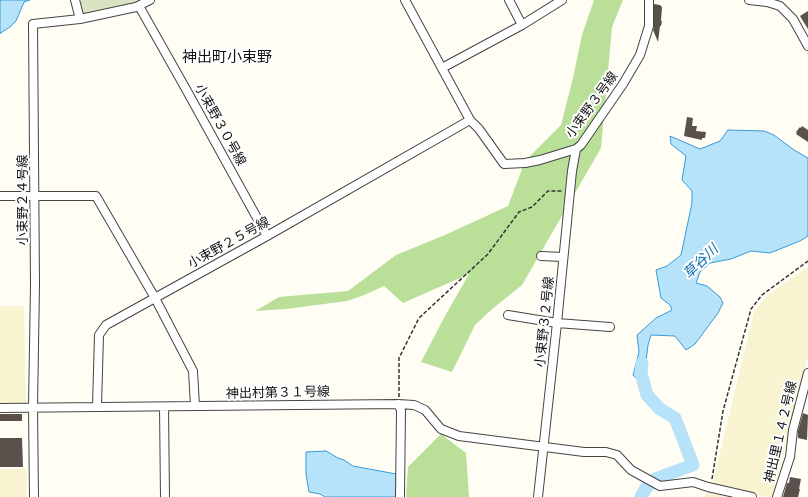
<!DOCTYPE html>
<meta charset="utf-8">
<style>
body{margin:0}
canvas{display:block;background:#fffdf4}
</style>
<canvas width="808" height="497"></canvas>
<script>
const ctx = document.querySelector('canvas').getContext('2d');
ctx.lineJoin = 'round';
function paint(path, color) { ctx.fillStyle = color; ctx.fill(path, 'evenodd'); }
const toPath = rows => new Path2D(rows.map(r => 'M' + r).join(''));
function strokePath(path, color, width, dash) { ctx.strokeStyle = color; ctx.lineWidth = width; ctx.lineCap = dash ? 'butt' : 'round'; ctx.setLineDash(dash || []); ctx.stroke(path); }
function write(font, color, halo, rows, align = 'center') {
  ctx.font = font + ' "Zilla Slab","Noto Sans JP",serif'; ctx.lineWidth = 4; ctx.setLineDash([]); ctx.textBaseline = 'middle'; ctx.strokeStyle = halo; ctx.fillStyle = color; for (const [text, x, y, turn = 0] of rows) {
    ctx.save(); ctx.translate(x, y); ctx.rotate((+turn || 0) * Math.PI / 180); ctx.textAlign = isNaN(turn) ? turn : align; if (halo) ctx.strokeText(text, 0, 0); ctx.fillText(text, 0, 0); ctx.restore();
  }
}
paint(toPath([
 [808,267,808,356,773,497,767,497,712,486,754,312,768,295],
 [0,306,24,306,26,404,0,404],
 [0,469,27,469,27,497,0,497],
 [707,492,730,497,704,497]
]), '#f8f4d2');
paint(toPath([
 [594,0,623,0,612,27,601,148,522,285,491,310,475,325,452,372,421,362,445,316,469,274,403,303,384,286,362,296,347,301,286,309,255,311,279,297,348,291,396,255,445,235,508,206,525,161,561,125,573,78,582,35],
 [441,434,466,453,469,497,406,497,408,467]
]), '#badf99');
paint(toPath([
 [78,0,146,0,138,4,84,16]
]), '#dae4c2');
const water = toPath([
 [0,0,30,0,24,2,16,21,10,27,2,32,0,34,0,0],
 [728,130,764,131,774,135,794,150,808,158,808,236,800,241,770,253,751,251,731,259,710,263,700,272,696,283,707,286,720,297,723,303,718,313,695,344,686,350,675,336,651,335,648,345,644,378,640,382,633,375,639,352,637,335,656,318,672,310,670,305,661,298,656,270,667,266,681,255,692,203,692,191,682,180,686,156,671,144,670,136,700,149,720,141,728,130],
 [326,451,338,458,344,460,353,466,396,474,396,497,325,497,320,494,309,492,306,474,306,452,326,451]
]);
paint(water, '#b6e2fa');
strokePath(water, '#389ad6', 1);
strokePath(toPath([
 [641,497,646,488,655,479,693,465,675,418,660,409,647,395,641,373,642,363]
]), '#b6e2fa', 13);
paint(toPath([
 [654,4,660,5,662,7,661,21,662,21,661,26,660,26,658,42,653,30,654,26],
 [808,11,808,29,800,16],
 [687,117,693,118,692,126,697,126,696,131,706,132,705,138,702,138,702,140,684,136],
 [802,126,808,130,808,142,796,134,797,133,796,132,800,127,801,128],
 [803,413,808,415,807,440,798,438,798,431],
 [0,414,22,414,22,421,0,421],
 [0,438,22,438,23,467,0,467],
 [790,477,801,479,799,489,800,489,798,497,783,497,787,483,789,483]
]), '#5a514c');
const minor = toPath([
 [75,0,80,19],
 [405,0,470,120,479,129,504,164,525,163,540,160,576,149,581,145,623,84,640,55,649,26,649,0],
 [509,0,522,25],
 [749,0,767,2,780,6,793,19,808,46],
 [139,6,187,91,267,236],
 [442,68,522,25,562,0],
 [0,196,96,196,155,298,193,371,195,406],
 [541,256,563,257],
 [508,315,557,323,610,327],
 [398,404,401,410,400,497],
 [97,406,99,335,106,325,267,236,470,120],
 [164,407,165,497],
 [0,408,398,404,414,405,425,410,441,429,459,436,584,452,606,452,617,455,631,470,660,486,693,482,708,487,752,497],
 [34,497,33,407,35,285,33,24,80,19,136,7,150,0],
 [538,497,557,323,572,171,576,149],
 [777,497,790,457,793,430,808,373]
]);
strokePath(minor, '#444', 10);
strokePath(toPath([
 [399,397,399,358,419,318,488,254,519,212,532,207,548,191,562,191],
 [712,479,723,411,751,309,762,295,808,261]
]), '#333', 1.5, [4, 2]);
strokePath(minor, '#fff', 8);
write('13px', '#111', '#fff', [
 ["小束野３号線",592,105,-54],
 ["小束野３０号線",220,125,61],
 ["小束野２４号線",23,200,-90],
 ["小束野２５号線",229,243,-29],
 ["小束野３２号線",545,322,-84],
 ["神出村第３１号線",278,393,-1],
 ["神出里１４２号線",781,432,-77]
]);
write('italic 14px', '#106cac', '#fff', [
 ["草谷川",701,262,-44]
]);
write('15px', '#111', '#fff', [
 ["神出町小束野",227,58]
]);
</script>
